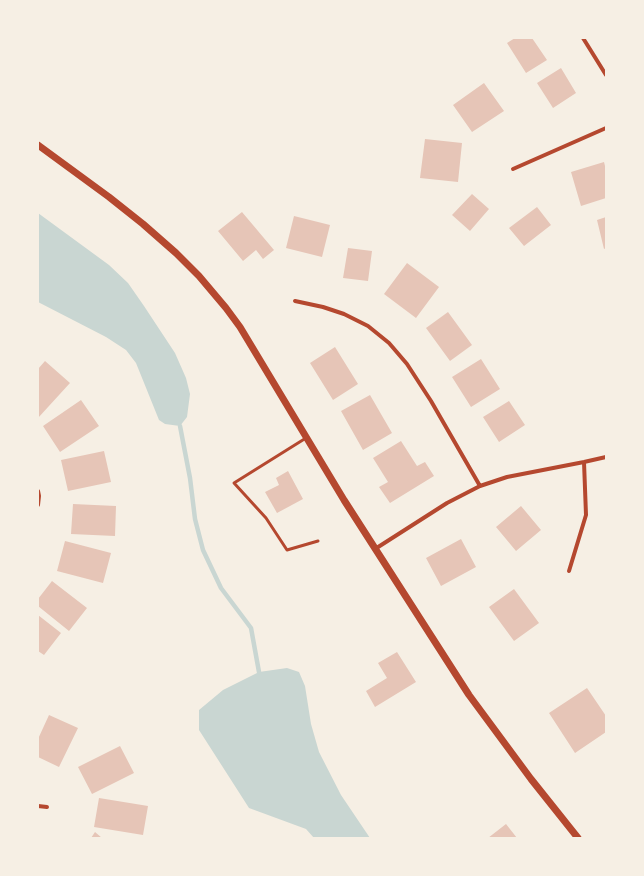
<!DOCTYPE html>
<style>
body{margin:0}
#map{position:relative;width:644px;height:876px;overflow:hidden;background:#f6efe4;font-family:"Fira Sans Condensed",sans-serif}
canvas{display:block}
.frame{position:absolute;inset:0;border:39px solid #f6efe4;pointer-events:none}
</style>
<div id="map">
<canvas width="644" height="876"></canvas>
<div class="frame"></div>
</div>
<script>
const ctx = document.querySelector('canvas').getContext('2d');
ctx.lineJoin = 'round';
function paint(path, color) { ctx.fillStyle = color; ctx.fill(path, 'evenodd'); }
const toPath = rows => new Path2D(rows.map(r => 'M' + r).join(''));
function strokePath(path, color, width, dash) { ctx.strokeStyle = color; ctx.lineWidth = width; ctx.lineCap = dash ? 'butt' : 'round'; ctx.setLineDash(dash || []); ctx.stroke(path); }
paint(toPath([
 [38,213,109,265,128,283,144,306,175,353,186,378,190,394,187,417,180,426,165,424,159,420,136,363,126,350,106,337,38,302],
 [287,668,299,672,305,686,311,724,319,752,341,795,370,838,314,838,306,829,249,808,199,730,199,710,223,690,259,672]
]), '#c9d6d2');
strokePath(toPath([
 [180,426,190,478,195,519,203,550,221,588,251,628,259,672]
]), '#c9d6d2', 4.5);
paint(toPath([
 [515,38,532,38,547,60,526,73,507,43],
 [561,68,576,93,553,108,537,83],
 [484,83,504,111,472,132,453,105],
 [425,139,462,143,458,182,420,178],
 [604,162,606,170,606,198,581,206,571,172],
 [472,194,489,209,470,231,452,215],
 [537,207,551,225,524,246,509,228],
 [242,212,274,250,263,259,256,250,243,261,218,231],
 [294,216,330,225,322,257,286,248],
 [606,217,606,248,604,249,597,220],
 [348,248,372,251,368,281,343,278],
 [407,263,439,287,416,318,384,294],
 [448,312,472,345,450,361,426,328],
 [335,347,358,384,333,400,310,363],
 [481,359,500,389,471,407,452,377],
 [45,361,70,383,38,418,38,369],
 [370,395,392,433,363,450,341,411],
 [81,400,99,426,60,452,43,426],
 [509,401,525,425,499,442,483,417],
 [401,441,417,466,425,462,434,476,390,503,379,487,388,482,373,458],
 [104,451,111,482,68,491,61,460],
 [288,471,303,499,277,513,265,492,279,485,276,478],
 [73,504,116,506,115,536,71,534],
 [521,506,541,530,516,551,496,527],
 [461,539,476,567,441,586,426,558],
 [65,541,111,553,103,583,57,571],
 [52,581,87,608,69,631,38,606,38,599],
 [514,589,539,623,514,641,489,607],
 [38,615,61,633,44,655,38,651],
 [397,652,416,682,375,707,366,691,387,678,378,663],
 [587,688,606,716,606,732,575,753,549,713],
 [49,715,78,728,59,767,38,757,38,739],
 [120,746,134,773,92,794,78,767],
 [99,798,148,806,143,835,94,827],
 [506,824,517,838,488,838],
 [95,832,102,838,91,838]
]), '#e6c5b7');
strokePath(toPath([
 [306,438,234,483,266,518,287,550,318,541]
]), '#b5482f', 3);
strokePath(toPath([
 [583,38,606,75],
 [513,169,606,128],
 [295,301,323,307,344,314,368,326,389,343,407,364,431,401,480,486],
 [38,491,39,496,38,505],
 [375,549,447,503,480,486,507,477,584,462,606,457],
 [569,571,586,515,584,462],
 [38,806,47,807]
]), '#b5482f', 4);
strokePath(toPath([
 [38,145,109,197,143,224,176,253,199,276,226,308,240,327,344,500,469,695,531,779,578,838]
]), '#b5482f', 7);
</script>
